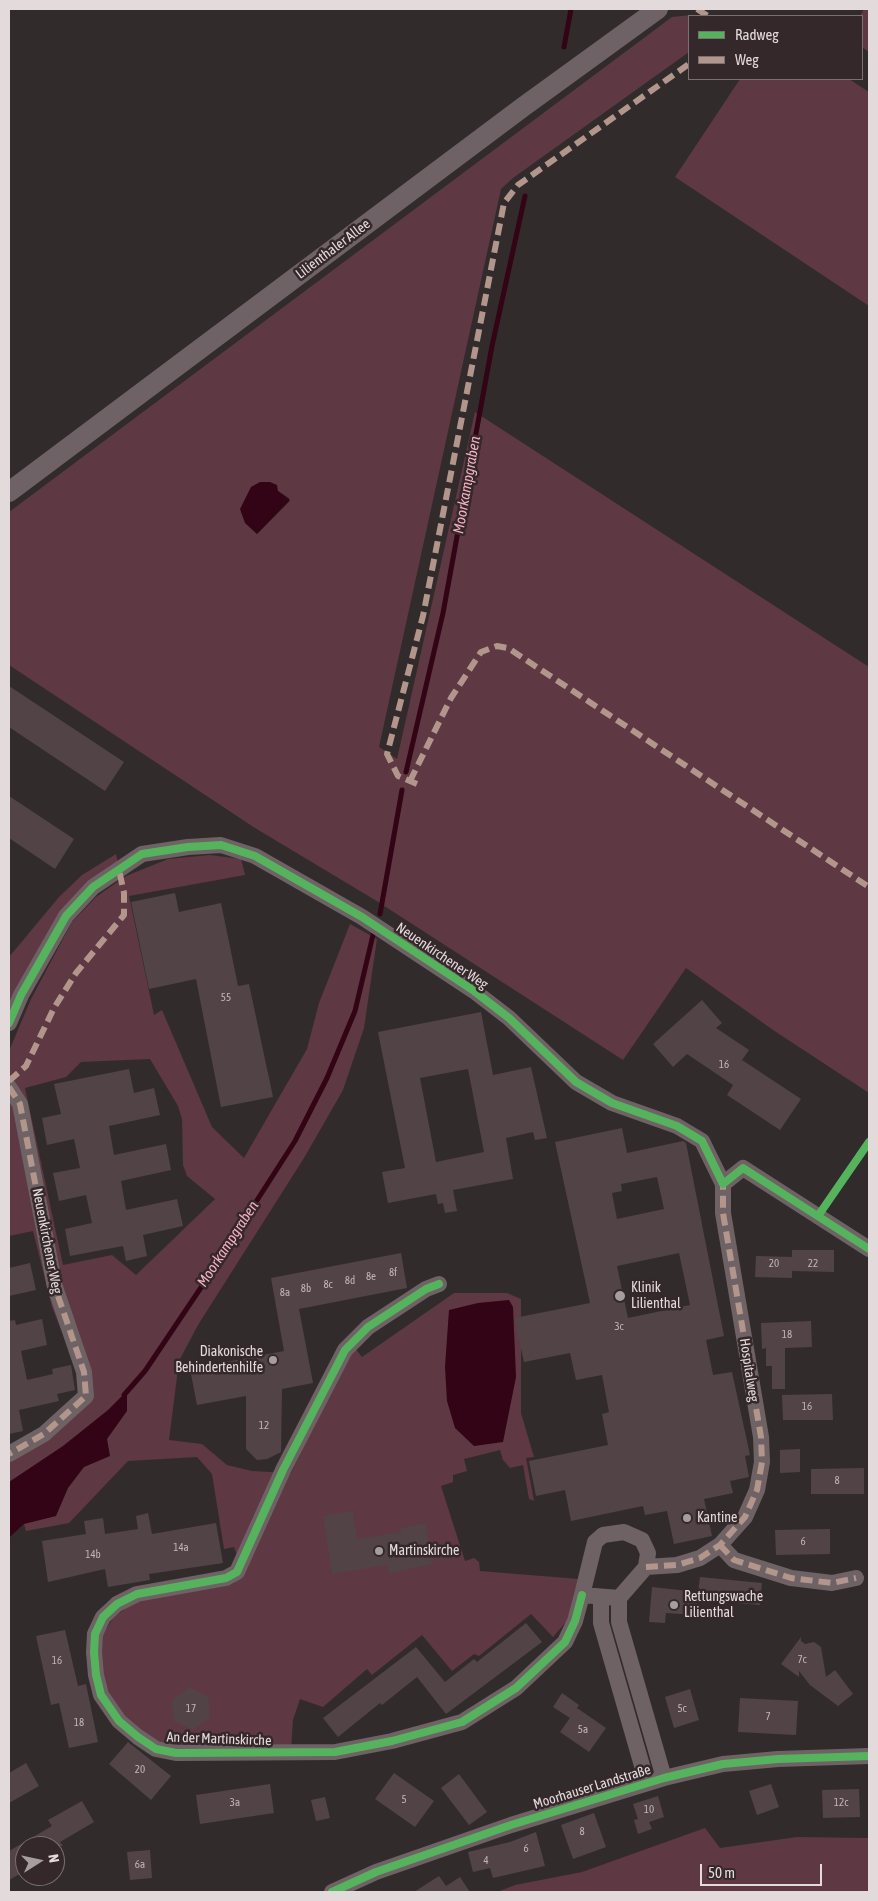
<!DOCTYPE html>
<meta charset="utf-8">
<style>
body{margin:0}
#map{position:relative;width:878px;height:1901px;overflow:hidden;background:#322b2c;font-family:"Asap Condensed",sans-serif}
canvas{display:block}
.frame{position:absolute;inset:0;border:10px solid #e3dadc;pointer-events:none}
.legend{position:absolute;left:688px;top:15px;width:175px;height:65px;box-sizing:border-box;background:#35282b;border:1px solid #7b6f72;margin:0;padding:6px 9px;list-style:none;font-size:15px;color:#e3dadc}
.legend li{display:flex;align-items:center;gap:10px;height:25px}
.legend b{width:25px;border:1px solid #7b6f72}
.north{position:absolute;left:15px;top:1836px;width:50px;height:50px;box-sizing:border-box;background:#35282b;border:1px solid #7b6f72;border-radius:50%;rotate:80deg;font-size:14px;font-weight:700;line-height:20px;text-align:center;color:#e3dadc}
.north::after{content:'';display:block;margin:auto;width:18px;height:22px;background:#a59d9e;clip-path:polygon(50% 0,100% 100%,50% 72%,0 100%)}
.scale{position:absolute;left:700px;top:1864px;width:122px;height:22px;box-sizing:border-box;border:2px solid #e3dadc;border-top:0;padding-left:6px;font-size:15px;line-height:18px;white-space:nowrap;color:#e3dadc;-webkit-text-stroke:4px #35282b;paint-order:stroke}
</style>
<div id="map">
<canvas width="878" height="1901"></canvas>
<div class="frame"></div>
<ul class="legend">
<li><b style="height:6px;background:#56b35d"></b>Radweg</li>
<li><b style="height:6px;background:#b2968c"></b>Weg</li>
</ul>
<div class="north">N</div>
<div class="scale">50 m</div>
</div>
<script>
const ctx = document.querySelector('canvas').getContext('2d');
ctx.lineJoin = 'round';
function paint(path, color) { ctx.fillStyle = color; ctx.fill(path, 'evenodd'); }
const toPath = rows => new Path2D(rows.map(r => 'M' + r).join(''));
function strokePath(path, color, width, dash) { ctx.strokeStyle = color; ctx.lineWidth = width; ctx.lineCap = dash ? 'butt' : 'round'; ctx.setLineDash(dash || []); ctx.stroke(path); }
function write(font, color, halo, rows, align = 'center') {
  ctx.font = font + ' "Asap Condensed",sans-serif'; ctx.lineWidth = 5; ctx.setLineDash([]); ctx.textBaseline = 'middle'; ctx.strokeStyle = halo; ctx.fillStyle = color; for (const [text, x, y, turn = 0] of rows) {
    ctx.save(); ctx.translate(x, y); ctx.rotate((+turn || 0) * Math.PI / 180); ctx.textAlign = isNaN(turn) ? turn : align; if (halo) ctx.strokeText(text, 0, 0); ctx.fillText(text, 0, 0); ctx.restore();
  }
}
paint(toPath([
 [864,9,869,9,869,52,862,47,862,16,860,16],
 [691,15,689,52,513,178,501,189,379,747,397,759,475,412,869,667,869,1093,773,1030,686,968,623,1060,375,900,255,828,9,665,9,512,672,17],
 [278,491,289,498,289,502,257,534],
 [740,79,849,79,869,92,869,306,675,177],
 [116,854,118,863,64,910,9,1002,9,957,59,897,82,875],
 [210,855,241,859,245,875,129,896,154,1015,162,1010,212,1127,244,1158,307,1049,319,1003,350,924,377,939,364,1028,343,1090,304,1158,198,1325,179,1361,169,1440,202,1444,227,1465,252,1471,291,1473,337,1379,355,1348,362,1357,454,1293,507,1293,521,1299,521,1413,534,1457,526,1458,534,1501,529,1499,523,1465,510,1468,503,1460,500,1450,464,1459,467,1471,453,1475,453,1482,441,1486,465,1561,474,1558,479,1562,480,1571,579,1579,574,1604,566,1622,553,1637,531,1614,479,1656,474,1654,452,1671,422,1635,372,1675,367,1669,323,1707,300,1699,293,1720,291,1749,166,1746,149,1738,119,1714,108,1695,99,1664,99,1641,113,1618,131,1604,152,1597,232,1584,244,1574,234,1547,224,1549,212,1474,197,1457,128,1461,69,1523,26,1531,24,1524,9,1538,9,1447,38,1430,81,1394,79,1375,52,1307,33,1231,9,1236,9,1051,31,999,72,922,96,897,126,876,168,859],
 [150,1059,178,1106,182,1119,183,1165,187,1176,215,1199,136,1275,112,1255,63,1265,25,1088,66,1077,81,1062],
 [705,1828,720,1848,797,1837,869,1838,869,1892,497,1892,515,1885,582,1872]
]), '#5e3842');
paint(toPath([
 [260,482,270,482,277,485,278,491,290,500,257,534,245,523,240,509,251,487],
 [509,1300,513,1307,516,1377,503,1442,474,1446,455,1428,447,1401,445,1367,449,1310,478,1303],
 [127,1391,127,1411,107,1439,110,1456,84,1467,68,1488,56,1516,24,1524,9,1538,9,1482,63,1446,108,1410]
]), '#320415');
strokePath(toPath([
 [564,47,571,9],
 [406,772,443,613,492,346,525,196],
 [380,914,402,790],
 [124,1395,145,1371,202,1286,295,1141,327,1078,355,1011,373,935]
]), '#320415', 5);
paint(toPath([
 [9,686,124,762,105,791,9,727],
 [9,796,74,839,55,869,9,838],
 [175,893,179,912,221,903,238,986,249,984,273,1097,221,1107,196,979,149,989,131,902],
 [702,1000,722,1023,716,1028,749,1050,742,1060,801,1099,780,1130,727,1095,733,1085,687,1054,673,1067,653,1044],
 [481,1012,493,1075,531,1067,547,1138,535,1140,533,1132,506,1138,513,1179,453,1190,457,1211,445,1213,443,1203,438,1204,436,1194,388,1203,382,1172,405,1168,378,1032],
 [468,1069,484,1152,436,1162,420,1078],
 [129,1069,134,1093,154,1088,160,1115,109,1126,114,1155,166,1144,171,1170,121,1181,126,1210,177,1199,183,1226,143,1235,147,1256,126,1261,123,1246,70,1256,65,1229,92,1223,86,1195,59,1201,53,1173,80,1168,74,1139,47,1145,42,1118,61,1114,54,1084],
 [622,1128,627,1153,683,1141,686,1143,724,1336,706,1340,713,1375,732,1372,750,1455,745,1456,749,1477,730,1481,733,1493,704,1499,712,1536,674,1544,667,1511,645,1515,643,1506,571,1521,565,1490,536,1496,529,1461,608,1445,602,1414,609,1412,602,1375,576,1380,570,1353,524,1362,514,1318,590,1303,555,1142],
 [657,1177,664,1209,617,1219,612,1193,622,1191,621,1184],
 [679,1253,690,1305,628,1318,617,1266],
 [792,1250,834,1250,834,1272,792,1271,792,1278,755,1277,756,1256,792,1257],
 [401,1253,407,1288,299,1309,313,1383,282,1389,281,1452,267,1459,257,1460,246,1449,246,1396,197,1405,190,1369,284,1351,271,1278],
 [30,1263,36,1290,9,1296,9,1268],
 [42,1319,47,1345,21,1351,27,1380,53,1374,52,1369,71,1365,75,1390,57,1394,59,1401,19,1410,23,1431,9,1434,9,1321,15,1320,16,1325],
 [811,1321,812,1347,785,1348,785,1389,772,1389,772,1366,766,1366,766,1348,762,1349,761,1323],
 [832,1394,833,1420,783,1420,782,1395],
 [800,1449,800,1472,780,1473,780,1450],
 [864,1468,864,1494,811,1494,811,1469],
 [353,1511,357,1539,401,1532,401,1528,426,1523,432,1564,389,1574,388,1565,332,1574,323,1516],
 [148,1513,152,1534,216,1523,223,1563,149,1574,150,1580,108,1587,105,1569,48,1582,42,1541,86,1534,84,1521,103,1518,105,1534,138,1529,136,1516],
 [830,1529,830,1554,776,1555,775,1530],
 [700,1577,762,1583,760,1605,697,1600],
 [652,1587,698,1592,696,1615,666,1613,665,1623,649,1622],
 [526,1623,542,1642,446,1714,417,1677,382,1705,380,1703,338,1737,323,1718,416,1647,445,1682,474,1659,477,1662],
 [65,1630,78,1686,86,1684,98,1742,69,1748,59,1703,51,1705,36,1636],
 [801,1637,801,1641,805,1644,814,1642,821,1647,826,1677,835,1670,853,1694,838,1706,810,1685,799,1671,799,1677,781,1664],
 [189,1687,208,1696,210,1718,193,1730,173,1721,172,1700],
 [690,1689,699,1720,674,1728,665,1697],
 [562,1693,579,1705,570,1718,553,1707],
 [740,1698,798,1701,796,1735,738,1732],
 [577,1708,606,1728,589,1752,560,1732],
 [128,1742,171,1776,151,1800,109,1764],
 [26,1763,39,1786,9,1803,9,1773],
 [394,1773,434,1801,415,1827,375,1799],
 [459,1774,487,1812,469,1825,441,1788],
 [270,1784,274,1813,200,1824,196,1795],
 [771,1784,779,1807,757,1815,749,1791],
 [859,1789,860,1817,823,1818,822,1790],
 [658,1796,664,1817,649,1822,652,1829,638,1834,634,1820,638,1819,633,1804],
 [325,1797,330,1818,316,1821,311,1800],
 [82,1801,94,1822,60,1842,63,1846,25,1846,25,1871,9,1880,9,1851,52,1826,48,1820],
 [594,1813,606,1847,573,1859,561,1825],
 [536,1832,545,1866,493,1878,490,1868,473,1872,468,1852,510,1842],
 [150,1850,152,1878,130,1880,127,1852],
 [439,1876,446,1886,460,1877,470,1892,414,1892]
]), '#524347');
strokePath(toPath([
 [9,1023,21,995,66,916,93,887,142,854,188,847,221,845,255,856,362,917,474,991,509,1018,576,1082,612,1103,677,1126,702,1141,723,1184,743,1168,869,1249],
 [9,1087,20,1104,55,1287,84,1372,86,1396,44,1434,9,1454],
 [439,1284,426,1289,368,1327,345,1350,283,1470,237,1572,226,1578,137,1594,117,1604,103,1617,95,1634,94,1652,96,1675,101,1695,119,1721,138,1737,156,1749,176,1753,335,1752,392,1741,462,1722,516,1688,565,1642,575,1621,582,1595],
 [720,1545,734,1560,791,1578,832,1583,856,1578],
 [646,1567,677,1565,700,1558,720,1545,745,1517,757,1490,762,1462,761,1437,723,1213,723,1184],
 [601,1598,601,1623,647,1783],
 [619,1598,582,1595,595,1542,603,1535,624,1532,642,1540,648,1553,646,1567,619,1598,619,1622,664,1778],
 [332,1892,376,1872,511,1825,664,1778,723,1764,778,1759,869,1756]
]), '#6e6265', 16);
strokePath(toPath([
 [9,492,523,107,658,9]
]), '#6f6266', 20);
strokePath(toPath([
 [697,9,708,16],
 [410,781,451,698,481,652,497,646,508,648,869,887],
 [417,784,398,776,387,754,423,616,504,203,518,185,689,64],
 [9,1081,26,1066,54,1008,76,973,124,915,124,893,119,870],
 [9,1087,20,1104,55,1287,84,1372,86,1396,44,1434,9,1454],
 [720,1545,734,1560,791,1578,832,1583,856,1578],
 [646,1567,677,1565,700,1558,720,1545,745,1517,757,1490,762,1462,761,1437,723,1213,723,1184]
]), '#b2968c', 6, [12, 6]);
strokePath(toPath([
 [9,1023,21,995,66,916,93,887,142,854,188,847,221,845,255,856,362,917,474,991,509,1018,576,1082,612,1103,677,1126,702,1141,723,1184,743,1168,869,1249],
 [818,1216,869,1142],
 [439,1284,426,1289,368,1327,345,1350,283,1470,237,1572,226,1578,137,1594,117,1604,103,1617,95,1634,94,1652,96,1675,101,1695,119,1721,138,1737,156,1749,176,1753,335,1752,392,1741,462,1722,516,1688,565,1642,575,1621,582,1595],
 [332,1892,376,1872,511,1825,664,1778,723,1764,778,1759,869,1756]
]), '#56b35d', 8);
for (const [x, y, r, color] of [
 [620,1296,6,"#a59d9e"],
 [273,1360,5,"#a59d9e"],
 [687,1518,5,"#a59d9e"],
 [379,1551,5,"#a59d9e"],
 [674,1605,5,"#a59d9e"]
]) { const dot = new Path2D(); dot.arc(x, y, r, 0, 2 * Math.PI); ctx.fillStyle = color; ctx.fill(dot); strokePath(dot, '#35282b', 2); }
write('11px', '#bfb4b7', null, [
 ["55",226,998],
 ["16",724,1065],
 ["20",774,1264],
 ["22",813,1264],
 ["8f",393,1273],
 ["8e",371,1277],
 ["8d",350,1281],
 ["8c",328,1285],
 ["8b",306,1289],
 ["8a",285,1293],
 ["3c",619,1327],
 ["18",787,1335],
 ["16",807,1407],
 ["12",264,1426],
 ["8",837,1481],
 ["6",803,1542],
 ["14a",181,1548],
 ["14b",93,1555],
 ["7c",802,1660],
 ["16",57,1661],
 ["17",191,1709],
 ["5c",682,1709],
 ["7",768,1717],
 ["18",79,1723],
 ["5a",583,1730],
 ["20",140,1770],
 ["5",404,1800],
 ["3a",235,1803],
 ["12c",841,1803],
 ["10",649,1810],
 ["8",582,1832],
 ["6",526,1849],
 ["4",486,1861],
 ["6a",140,1865]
]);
write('14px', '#e3dadc', '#35282b', [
 ["Lilienthaler Allee",333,249,-37],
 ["Neuenkirchener Weg",442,956,34],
 ["Neuenkirchener Weg",47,1241,79],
 ["Hospitalweg",749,1370,81],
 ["An der Martinskirche",219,1739,2],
 ["Moorhauser Landstraße",592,1787,-17]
]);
write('14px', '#e3dadc', '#35282b', [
 ["Klinik",631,1288],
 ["Lilienthal",631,1304],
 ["Diakonische",263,1352,"right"],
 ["Behindertenhilfe",263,1368,"right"],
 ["Kantine",697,1518],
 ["Martinskirche",389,1551],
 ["Rettungswache",684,1597],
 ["Lilienthal",684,1613]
], 'left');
write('italic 15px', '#f3b0c0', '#35282b', [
 ["Moorkampgraben",467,485,-80],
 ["Moorkampgraben",228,1244,-57]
]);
</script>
